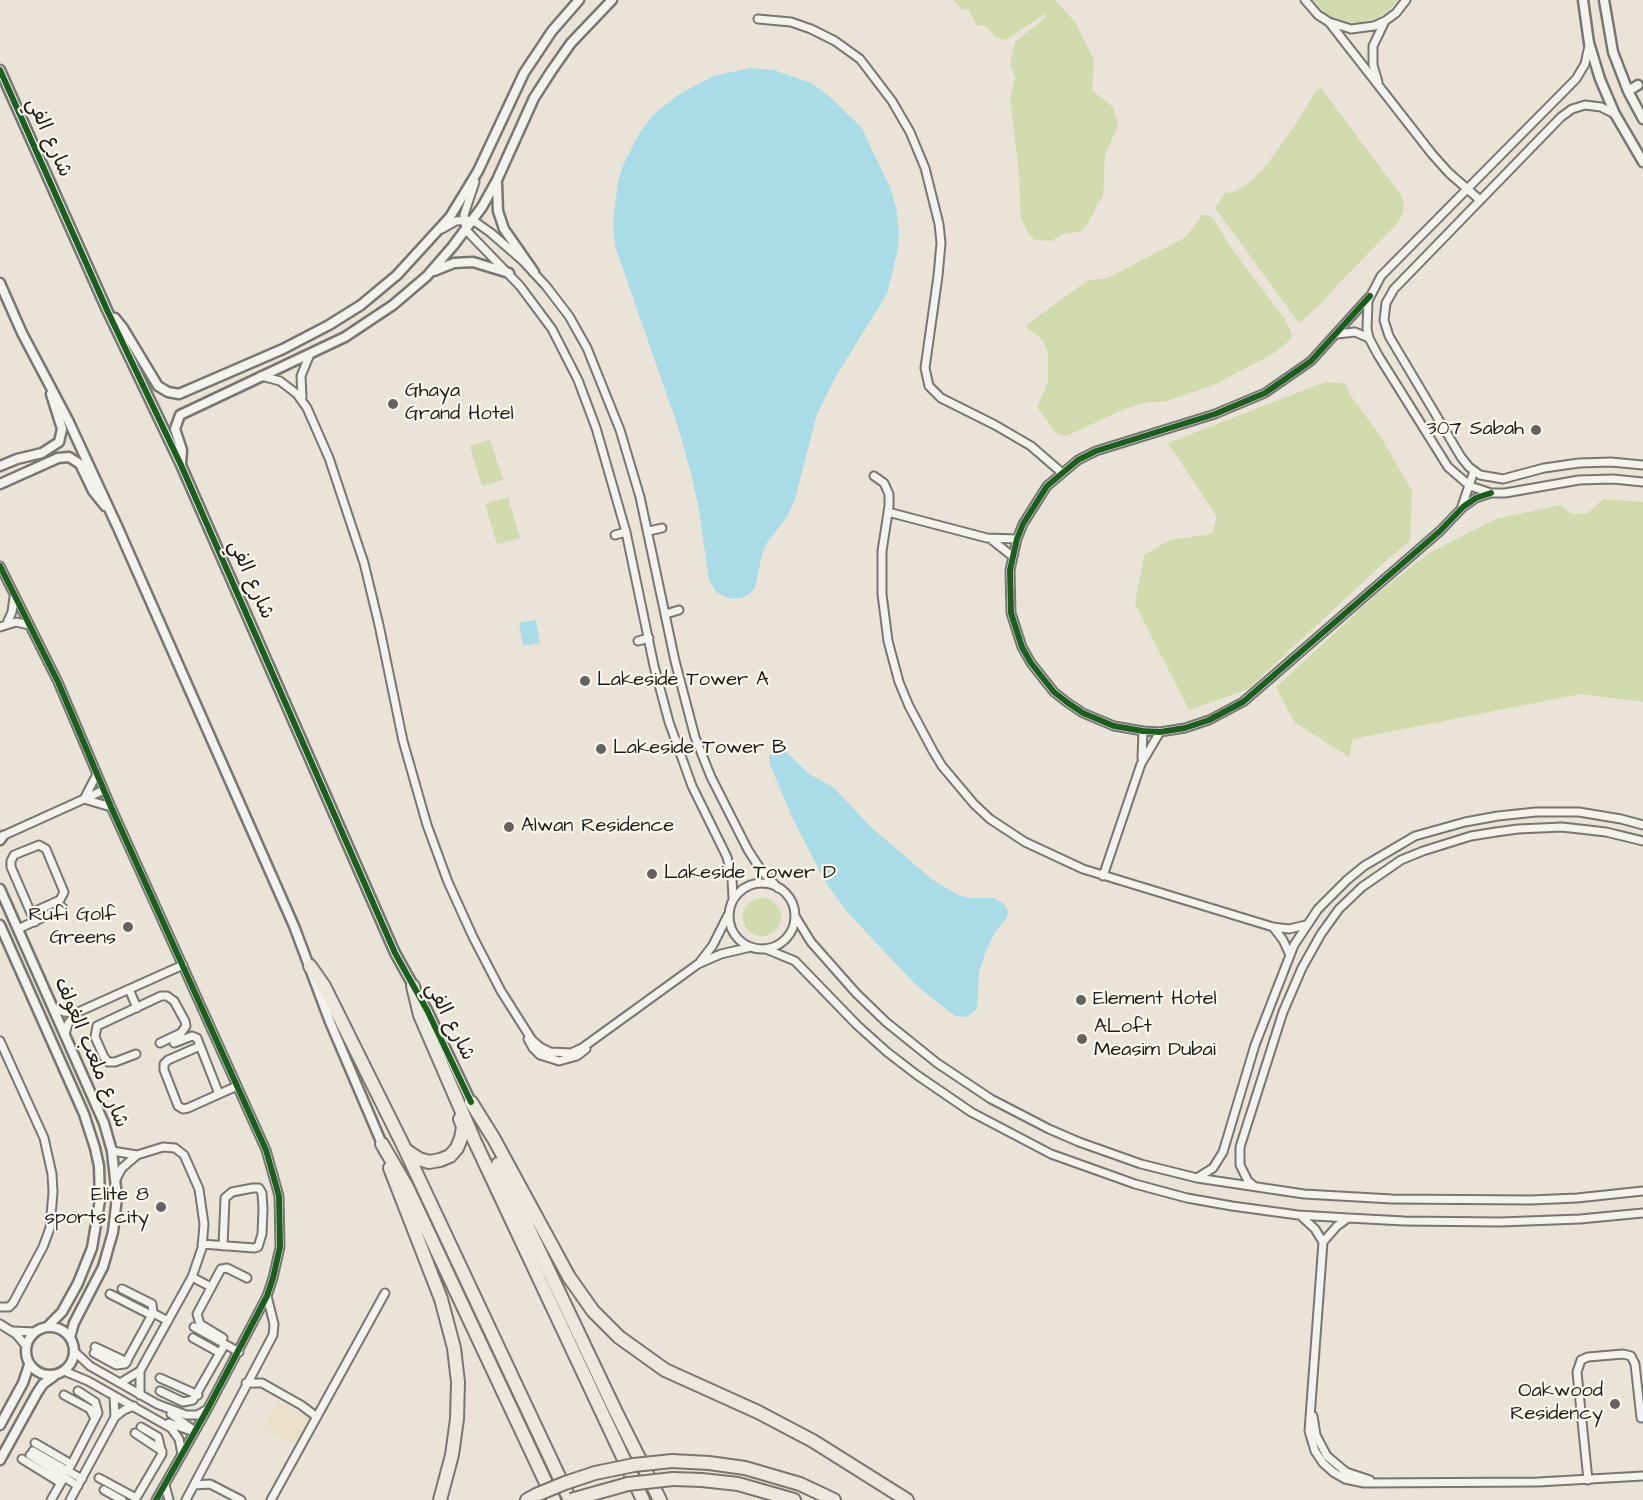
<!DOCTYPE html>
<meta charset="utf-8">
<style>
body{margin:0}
canvas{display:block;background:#e9e3d8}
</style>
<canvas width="1643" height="1500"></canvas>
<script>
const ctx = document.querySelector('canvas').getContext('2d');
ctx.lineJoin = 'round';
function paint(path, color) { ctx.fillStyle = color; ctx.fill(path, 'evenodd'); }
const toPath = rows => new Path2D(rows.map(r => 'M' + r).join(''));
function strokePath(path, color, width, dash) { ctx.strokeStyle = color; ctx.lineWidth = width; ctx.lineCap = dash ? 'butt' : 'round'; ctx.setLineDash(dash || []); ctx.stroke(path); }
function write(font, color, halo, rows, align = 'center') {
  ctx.font = font + ' "Architects Daughter","Playpen Sans Arabic",sans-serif'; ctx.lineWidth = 4.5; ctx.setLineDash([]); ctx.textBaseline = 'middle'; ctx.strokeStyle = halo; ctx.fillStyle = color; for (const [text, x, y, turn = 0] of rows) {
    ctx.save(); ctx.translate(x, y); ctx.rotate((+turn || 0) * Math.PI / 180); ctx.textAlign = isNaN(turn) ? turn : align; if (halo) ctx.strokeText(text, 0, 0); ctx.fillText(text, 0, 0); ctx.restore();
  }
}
paint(toPath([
 [278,1401,308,1417,309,1425,297,1446,263,1427]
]), '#eadfc9');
paint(toPath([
 [954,0,1055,0,1076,23,1094,60,1092,90,1113,107,1118,125,1105,156,1103,197,1098,203,1088,223,1081,231,1063,234,1051,241,1035,240,1029,234,1021,219,1019,174,1010,97,1015,78,1010,64,1015,42,1046,17,1045,14,1005,40,996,38,986,26,976,25,968,8,962,10],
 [1312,0,1398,0,1390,10,1375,19,1358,23,1342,21,1327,15],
 [1321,88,1401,195,1404,205,1403,213,1396,225,1338,284,1322,303,1299,323,1215,208,1225,193,1234,192,1248,184,1265,167,1296,124,1317,89],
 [1202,215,1209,215,1214,220,1232,249,1285,319,1292,334,1291,339,1273,354,1211,386,1164,402,1149,402,1127,408,1066,436,1056,433,1037,407,1048,383,1048,353,1043,340,1025,326,1088,280,1108,278,1186,237],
 [1325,382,1345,383,1351,396,1379,434,1412,491,1410,541,1389,558,1248,689,1189,710,1135,604,1144,555,1170,540,1212,534,1217,517,1168,443],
 [490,440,503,480,482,486,470,446],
 [508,497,520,538,497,544,485,504],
 [1603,499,1643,502,1643,702,1580,694,1353,739,1349,757,1294,722,1276,687,1378,593,1429,553,1496,519,1561,505,1571,514,1588,513],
 '743 917a19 19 0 1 1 38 0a19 19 0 1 1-38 0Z'
]), '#d2dbad');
paint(toPath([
 [751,68,774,70,811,83,828,95,862,128,891,190,896,208,899,231,898,249,887,294,836,376,817,414,795,499,787,517,766,544,762,554,755,588,749,594,741,598,731,599,717,593,709,580,699,510,691,473,678,427,615,246,613,223,618,182,623,165,640,132,654,114,678,95,713,76],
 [536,620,540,643,523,646,519,623],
 [782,748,809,774,833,787,873,829,933,880,956,894,968,898,994,898,1004,904,1008,911,1007,918,995,932,986,951,979,972,977,1008,971,1014,965,1017,955,1016,916,985,849,914,826,883,793,819,770,765,769,757,772,750]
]), '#a9dce7');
const minor = toPath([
 [1305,0,1318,15,1329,22,1351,29,1374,26,1385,21,1396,13,1406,0],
 [758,19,791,22,811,29,835,41,860,59,892,101,910,132,925,168,939,224,941,243,938,276,925,368,929,386,941,398,995,425,1031,446,1061,472],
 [1329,22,1432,154,1449,173,1480,200],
 [1589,46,1585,64,1576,79,1381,276,1368,301,1367,329,1369,338,1378,355,1448,467,1470,486,1491,493,1505,493,1579,480,1613,479,1643,482],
 [1378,82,1373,65,1373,46,1385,21],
 [1615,114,1601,107,1585,105,1572,109,1561,117,1394,289,1386,303,1384,320,1389,336,1461,457,1469,467,1480,475,1503,479,1544,468,1579,463,1611,462,1643,465],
 [475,182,464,215,466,230,520,286,552,329,578,380,596,428,626,532,654,666,669,722,692,786,727,857,732,878,733,899],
 [442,229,456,221,467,220,477,223,491,233,522,260,546,286,569,316,587,348,620,430,640,497,675,661,695,737,711,777,748,850,761,870,778,888],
 [1370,296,1311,361,1265,393,1215,414,1096,451,1078,460,1047,486,1023,524,1017,539,1010,570,1011,613,1022,647,1031,663,1054,692,1068,703,1083,713,1114,726,1143,731,1160,732,1185,728,1209,720,1243,702,1440,531,1463,507,1476,498,1491,493],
 [1337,334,1355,332,1369,338],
 [261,376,280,381,297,394,307,408,329,458,364,563,379,625,403,741,427,825,448,882,473,937,501,991,532,1040,540,1047,550,1052,571,1053,582,1048,698,964,721,954,751,947],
 [302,397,301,376,310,354],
 [874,476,884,483,889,494,889,506,882,551,882,594,888,641,899,682,909,706,933,751,942,766,974,804,990,819,1025,842,1083,869,1273,927,1289,929,1306,925],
 [1462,506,1474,471],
 [888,512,987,538,1017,539],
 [649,531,662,528],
 [615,535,626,532],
 [992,540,1012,556],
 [0,566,58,682,111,807,266,1150,279,1196,280,1247,273,1278,267,1296,207,1410,156,1500],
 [666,614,679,610],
 [7,623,12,612,14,597],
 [0,627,16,622,29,625],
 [638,641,649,638],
 [1142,758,1143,731],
 [97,774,84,799,111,807],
 [0,837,104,790],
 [1103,876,1141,764,1160,732],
 '729 916a33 33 0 1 1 66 0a33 33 0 1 1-66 0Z',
 [31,913,60,900,64,892,46,849,39,845,14,855,11,861,11,867,31,913,35,922],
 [795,916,811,942,856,993,886,1022,937,1063,991,1099,1049,1129,1079,1142,1141,1164,1197,1178,1304,1194,1392,1199,1531,1200,1577,1198,1643,1191],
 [1273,927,1283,940,1290,955],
 [18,929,63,908],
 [766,949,795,961,857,1025,887,1052,917,1075,971,1112,1051,1154,1135,1184,1187,1198,1232,1206,1298,1215,1348,1218,1404,1221,1500,1222,1580,1219,1643,1213],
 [700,962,713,945,728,915],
 [129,989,137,1008],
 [54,1008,64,1012,76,1013,183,965],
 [65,1034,68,1024,76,1013],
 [197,1038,219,1094],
 [528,1039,533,1048,540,1055,559,1061,577,1056,586,1049],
 [0,1041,44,1138,52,1174,53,1192,50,1228,43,1247,13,1303,9,1307,0,1307],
 [174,1043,192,1036,197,1038],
 [200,1046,168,1060,164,1064,164,1070,178,1106,183,1109,188,1108,237,1086],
 [136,1054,115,1062,108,1062,104,1057,95,1037,97,1026,161,996,167,996,174,1001,185,1021,186,1026,181,1033,160,1043],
 [112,1151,137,1155],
 [1197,1178,1213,1168,1223,1152,1255,1045,1294,945,1318,909,1347,880,1364,866,1415,836,1465,822,1498,816,1536,812,1579,812,1621,819,1643,825],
 [116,1179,122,1168,137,1155,163,1147,175,1148,184,1155,199,1189,204,1224,202,1248,192,1277,140,1371,120,1383],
 [1254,1186,1248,1181,1240,1165,1240,1147,1283,1012,1302,968,1321,934,1339,909,1362,887,1401,860,1423,851,1471,836,1496,832,1518,829,1562,827,1606,832,1643,841],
 [1301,1216,1315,1229,1323,1242,1309,1431,1315,1451,1323,1463,1333,1472,1345,1479,1364,1483,1538,1482,1643,1476],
 [1323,1242,1337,1226,1348,1218],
 [202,1244,254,1248,258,1247,262,1234,263,1209,262,1193,259,1188,253,1188,232,1192,225,1198,223,1246],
 [192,1277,211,1287],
 [110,1294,151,1315],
 [153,1313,168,1321],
 [0,1324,16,1334,26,1346],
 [194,1327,239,1352],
 [13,1331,35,1332],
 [193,1338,220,1353],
 [223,1338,200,1324,197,1314,221,1269,227,1268,247,1278],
 [95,1347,127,1362],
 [75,1352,90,1366,157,1404,186,1415,197,1415,206,1410],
 [94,1353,116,1365,125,1364,153,1313,152,1304,122,1289],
 [64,1371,88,1381,171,1428,179,1439,182,1454],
 [160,1378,198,1395],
 [246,1383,262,1383,301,1405,317,1417],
 [160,1391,183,1402,193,1400,225,1344],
 [64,1395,90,1409,95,1419],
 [140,1395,140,1371],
 [171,1414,195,1431],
 [1313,1416,1316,1435,1327,1456,1346,1472,1370,1480],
 [115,1417,124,1410,134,1406],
 [169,1423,194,1432],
 [135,1433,162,1451],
 [35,1443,71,1464],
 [33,1451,82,1479],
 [30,1455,78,1486],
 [22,1459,61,1483],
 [68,1471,98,1413,95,1402,78,1391],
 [99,1478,136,1498],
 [1588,1480,1577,1372,1581,1360,1588,1357,1623,1354,1631,1356,1635,1364,1641,1418],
 [165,1485,169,1500],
 [194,1485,210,1484,241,1500],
 [104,1490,122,1500],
 [51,1500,62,1481],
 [70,1500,115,1417,114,1396],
 [135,1500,162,1454,158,1437,141,1427],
 [186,1500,273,1335,274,1324,267,1296],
 [271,1500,385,1293]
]);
const tertiary = toPath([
 [1583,0,1589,43,1600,79,1615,114,1643,162],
 [1604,0,1613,52,1628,91,1643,119],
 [0,70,107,310,181,465,395,953,427,1010,471,1102],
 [1628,91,1638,85],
 [497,184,498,211,504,229,534,272],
 [434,271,454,263,473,262,509,273],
 [0,283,22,333,68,420,118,528,294,926,330,1022,382,1144],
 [115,318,123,328,158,386,168,392,179,394,283,349,329,325,361,305,397,275,450,217,478,171,524,73,552,31,579,0],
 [181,464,182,450,175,429,180,415,345,337,393,305,427,276,453,246,482,207,497,180,534,98,552,70,571,43,612,0],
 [0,466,17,459,42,453,59,442,62,429,51,394],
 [0,484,58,458,69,457,80,464,93,491,105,506],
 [0,840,3,836],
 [0,889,104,1123,112,1151,117,1197,113,1232,103,1267,74,1323,70,1337],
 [0,925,84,1114,95,1148,99,1166,100,1200,92,1248,78,1283,62,1312,47,1327],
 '26 1351a24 24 0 1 1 48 0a24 24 0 1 1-48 0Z',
 [0,1425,23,1383,29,1365],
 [0,1460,37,1393,43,1384,54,1376]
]);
const motorway = toPath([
 [310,966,324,986,403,1145,570,1500],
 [413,986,420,1015,475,1142,643,1500],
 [471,1102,494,1139,569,1277,593,1311,619,1337,665,1370,758,1412,813,1441,907,1500],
 [382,1144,407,1187,554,1500],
 [407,1151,419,1159,429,1162,440,1160,450,1156,457,1148,461,1138,463,1127,460,1119],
 [498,1164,616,1412,660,1500],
 [390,1168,441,1299,454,1348,458,1382,457,1419,452,1455,440,1500],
 [672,1461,709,1463,745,1468,800,1484,834,1500],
 [673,1479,702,1480,738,1484,794,1500],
 [527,1500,536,1495]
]);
strokePath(minor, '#787671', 11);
strokePath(tertiary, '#787671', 13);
strokePath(motorway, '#787671', 16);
strokePath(minor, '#f4f2ed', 7);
strokePath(tertiary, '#f4f2ed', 8);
strokePath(motorway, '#ede8de', 12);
const motorwayBridge = toPath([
 [536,1495,565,1483,595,1473,634,1465,672,1461],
 [571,1500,628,1484,673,1479]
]);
strokePath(motorwayBridge, '#787671', 16, []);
strokePath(motorwayBridge, '#ede8de', 12);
strokePath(toPath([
 [0,70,107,310,181,465,395,953,427,1010,471,1102],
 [1370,296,1311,361,1265,393,1215,414,1096,451,1078,460,1047,486,1023,524,1017,539,1010,570,1011,613,1022,647,1031,663,1054,692,1068,703,1083,713,1114,726,1143,731,1160,732,1185,728,1209,720,1243,702,1440,531,1463,507,1476,498,1491,493],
 [0,566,58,682,111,807,266,1150,279,1196,280,1247,273,1278,267,1296,207,1410,156,1500]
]), '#1b5e20', 6);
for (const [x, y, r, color] of [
 [393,404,6,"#64625e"],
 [1536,430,6,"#64625e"],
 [585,681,6,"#64625e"],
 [601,749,6,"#64625e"],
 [509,827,6,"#64625e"],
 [652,874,6,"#64625e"],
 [128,927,6,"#64625e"],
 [1081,1000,6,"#64625e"],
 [1082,1039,6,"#64625e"],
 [161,1207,6,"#64625e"],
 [1615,1404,6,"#64625e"]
]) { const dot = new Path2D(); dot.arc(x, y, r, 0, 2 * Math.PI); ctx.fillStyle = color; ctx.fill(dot); strokePath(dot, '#fbf7ec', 2); }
write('20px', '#1c1c1c', '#fbf7ec', [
 ["شارع الفي",48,138,66],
 ["شارع الفي",250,580,66],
 ["شارع الفي",449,1022,63],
 ["شارع ملعب الغولف",90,1053,67]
]);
write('20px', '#1c1c1c', '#fbf7ec', [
 ["Ghaya",405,392],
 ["Grand Hotel",405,415],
 ["307 Sabah",1524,430,"right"],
 ["Lakeside Tower A",597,681],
 ["Lakeside Tower B",613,749],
 ["Alwan Residence",521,827],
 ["Lakeside Tower D",664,874],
 ["Rufi Golf",116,916,"right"],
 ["Greens",116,939,"right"],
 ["Element Hotel",1093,1000],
 ["ALoft",1094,1028],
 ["Measim Dubai",1094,1051],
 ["Elite 8",149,1196,"right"],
 ["sports city",149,1219,"right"],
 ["Oakwood",1603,1392,"right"],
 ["Residency",1603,1415,"right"]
], 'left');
</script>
